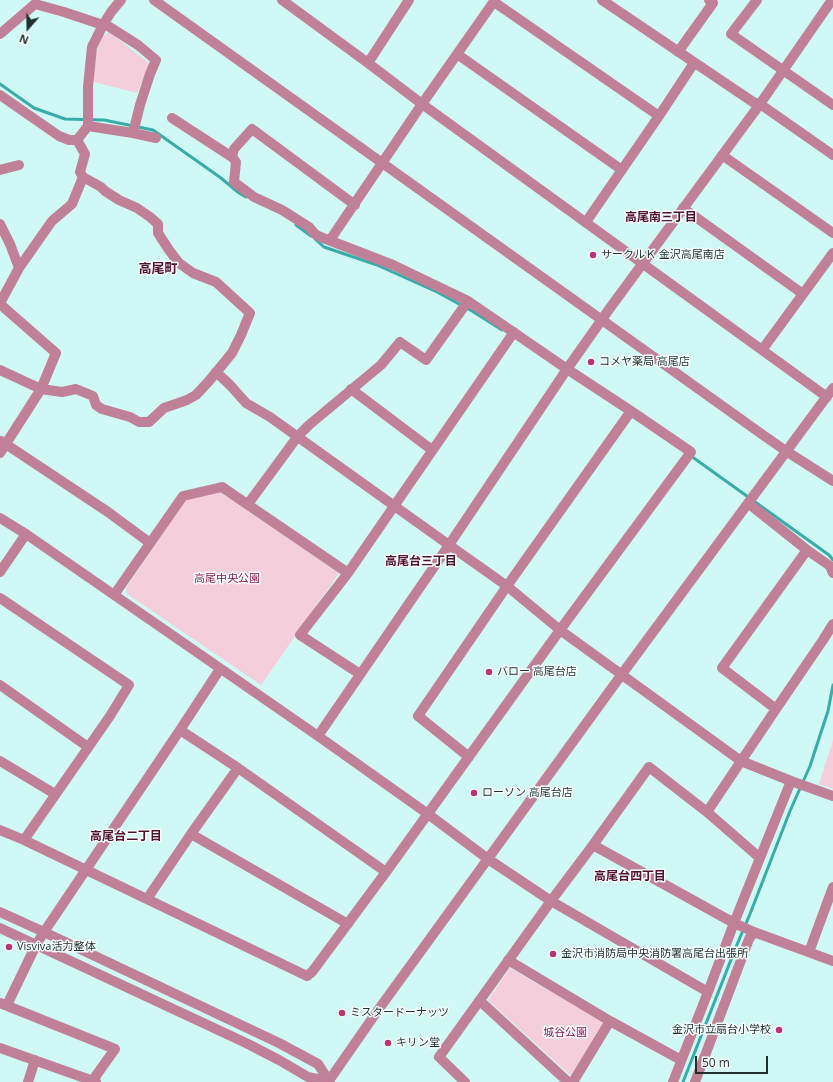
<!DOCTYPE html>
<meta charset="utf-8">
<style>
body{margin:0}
#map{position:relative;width:833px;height:1082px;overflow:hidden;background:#d0f8f5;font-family:"Open Sans",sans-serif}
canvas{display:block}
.north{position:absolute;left:8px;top:8px;width:40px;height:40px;-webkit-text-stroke:3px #f6fefd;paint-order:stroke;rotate:200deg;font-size:11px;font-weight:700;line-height:16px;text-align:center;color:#1f2f2e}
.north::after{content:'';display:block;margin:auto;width:14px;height:18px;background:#1f2f2e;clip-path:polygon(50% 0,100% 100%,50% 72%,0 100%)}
.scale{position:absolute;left:695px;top:1056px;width:73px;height:18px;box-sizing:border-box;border:2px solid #1f2f2e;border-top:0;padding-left:5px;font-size:12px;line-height:14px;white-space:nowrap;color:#1f2f2e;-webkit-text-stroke:3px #f6fefd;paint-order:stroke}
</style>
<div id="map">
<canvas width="833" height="1082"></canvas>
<div class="north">N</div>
<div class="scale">50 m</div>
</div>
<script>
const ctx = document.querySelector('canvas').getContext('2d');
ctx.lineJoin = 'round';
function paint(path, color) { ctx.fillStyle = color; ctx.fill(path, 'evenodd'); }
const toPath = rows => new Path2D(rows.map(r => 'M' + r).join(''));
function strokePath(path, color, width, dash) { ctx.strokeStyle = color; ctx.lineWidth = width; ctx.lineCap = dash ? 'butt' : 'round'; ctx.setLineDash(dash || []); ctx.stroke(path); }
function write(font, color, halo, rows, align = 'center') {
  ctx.font = font + ' "Open Sans","Noto Sans JP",sans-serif'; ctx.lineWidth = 3; ctx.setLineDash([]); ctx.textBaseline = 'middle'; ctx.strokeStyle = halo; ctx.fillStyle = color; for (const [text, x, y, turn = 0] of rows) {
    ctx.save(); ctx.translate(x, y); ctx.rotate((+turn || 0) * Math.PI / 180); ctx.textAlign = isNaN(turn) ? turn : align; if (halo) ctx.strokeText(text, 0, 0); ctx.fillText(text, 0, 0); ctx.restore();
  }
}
paint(toPath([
 [109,32,150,64,137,93,94,82,89,73,102,37],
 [220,492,339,573,261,685,127,594,126,588,186,499],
 [833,740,833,789,819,784],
 [510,968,605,1023,571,1076,488,1000]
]), '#f4cedb');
strokePath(toPath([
 [0,84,34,108,65,119,104,120,153,130,221,178,239,193,246,197],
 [296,225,311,236],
 [315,239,324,247,377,265,437,292,472,311,502,330],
 [691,456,829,555,833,560],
 [683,1082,736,947,750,914,790,811,810,766,828,711,833,685]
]), '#38aca9', 3);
strokePath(toPath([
 [154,0,763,435,786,451,833,481],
 [282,0,368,63,422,104,827,397],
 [602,0,753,102,760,104,833,155],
 [757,0,731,34,833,105],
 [494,2,659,116],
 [0,34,35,4,64,12,103,25,111,12,121,0],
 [678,52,713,3,709,0],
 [457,54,622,170],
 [368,63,409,0],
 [0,95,59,136,69,140,77,140],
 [172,118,232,157],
 [88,126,133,133,156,138],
 [722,155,833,233],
 [0,170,19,165],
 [683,208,803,294,833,253],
 [586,222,659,116,694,63],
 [0,224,10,244,19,268],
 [330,240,422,104,495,0],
 [0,303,19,268,52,221,72,204,83,177],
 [0,304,56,353,41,389,0,453],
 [762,350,803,294],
 [0,370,41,389,62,392,76,389,93,396,96,405,102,409,130,417,139,422,149,422,164,408,187,400,196,395,209,381,232,353,241,335,250,313,216,282,193,273,179,263,169,250,158,233,158,224,150,217,137,208,119,200,105,191,101,187,83,177,80,172,85,154,77,140,88,126,88,87,92,47,103,25,108,26,138,45,156,60,150,74,140,105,133,133],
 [216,372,230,385,246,403,270,417,449,545,507,586,560,630,741,761,791,781,760,858],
 [351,389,432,450],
 [1,441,108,512,150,543],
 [748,503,807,550],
 [248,504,298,436,309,425,381,365,400,342,426,360,468,301],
 [0,518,26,534,318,736,428,814,488,859,551,901,708,992,734,923,754,932,833,961],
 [0,572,26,534],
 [114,595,183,496,222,487,348,573],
 [0,598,129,685,110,716,24,840],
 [360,674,300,635,348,573,514,332],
 [0,685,88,747],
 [776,709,722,668,807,550,830,566,833,573],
 [180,730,238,768,386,872],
 [318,736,449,545,567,369,610,308,760,104,832,0],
 [469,757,418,716,507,586,631,411],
 [0,761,55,794],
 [791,781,833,796],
 [707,812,649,767,593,845,734,923,760,858,707,812,776,709,823,640,833,624],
 [0,830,24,840,307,976,312,972,386,872,560,630,691,452,631,411,567,369,468,301,393,265,318,236,314,233,309,227,282,210,254,197,234,182,236,162,232,157,234,149,252,129,355,205],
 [191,834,348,924],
 [147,899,191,834,238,768],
 [0,912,44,932,279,1043,318,1064,329,1081],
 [0,928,246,1043,279,1060,308,1077,330,1082],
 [809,952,833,887],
 [508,960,610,1021,681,1060],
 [480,1001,568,1082],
 [0,1003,115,1049,93,1080],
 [7,1005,36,945,44,932,180,730,220,669],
 [0,1048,96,1082],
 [28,1082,35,1060],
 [328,1082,376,1013,622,674,833,388],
 [465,1082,439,1057,551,901,593,845],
 [573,1082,610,1021],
 [673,1082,708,992],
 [695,1082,749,939,754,932]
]), '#c08097', 10);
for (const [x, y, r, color] of [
 [593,255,4,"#ba3373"],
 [591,362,4,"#ba3373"],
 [489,672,4,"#ba3373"],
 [474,793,4,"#ba3373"],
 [9,947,4,"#ba3373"],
 [553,954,4,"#ba3373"],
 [342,1013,4,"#ba3373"],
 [779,1030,4,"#ba3373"],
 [388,1043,4,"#ba3373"]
]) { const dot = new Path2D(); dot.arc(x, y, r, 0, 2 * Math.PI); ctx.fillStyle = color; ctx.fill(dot); strokePath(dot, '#f6fefd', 1.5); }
write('11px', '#1f2f2e', '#f6fefd', [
 ["サークルＫ 金沢高尾南店",601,255],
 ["コメヤ薬局 高尾店",599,362],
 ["バロー 高尾台店",497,672],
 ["ローソン 高尾台店",482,793],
 ["Visviva活力整体",17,947],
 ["金沢市消防局中央消防署高尾台出張所",561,954],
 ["ミスタードーナッツ",350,1013],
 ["金沢市立扇台小学校",771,1030,"right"],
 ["キリン堂",396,1043]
], 'left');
write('11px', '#8f1b54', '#f6fefd', [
 ["高尾中央公園",227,579],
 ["城谷公園",565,1033]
]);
write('bold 12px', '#521130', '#f6fefd', [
 ["高尾南三丁目",661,218],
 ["高尾台三丁目",421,562],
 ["高尾台二丁目",126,837],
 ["高尾台四丁目",630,877]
]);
write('bold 13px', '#521130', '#f6fefd', [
 ["高尾町",158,269]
]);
</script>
